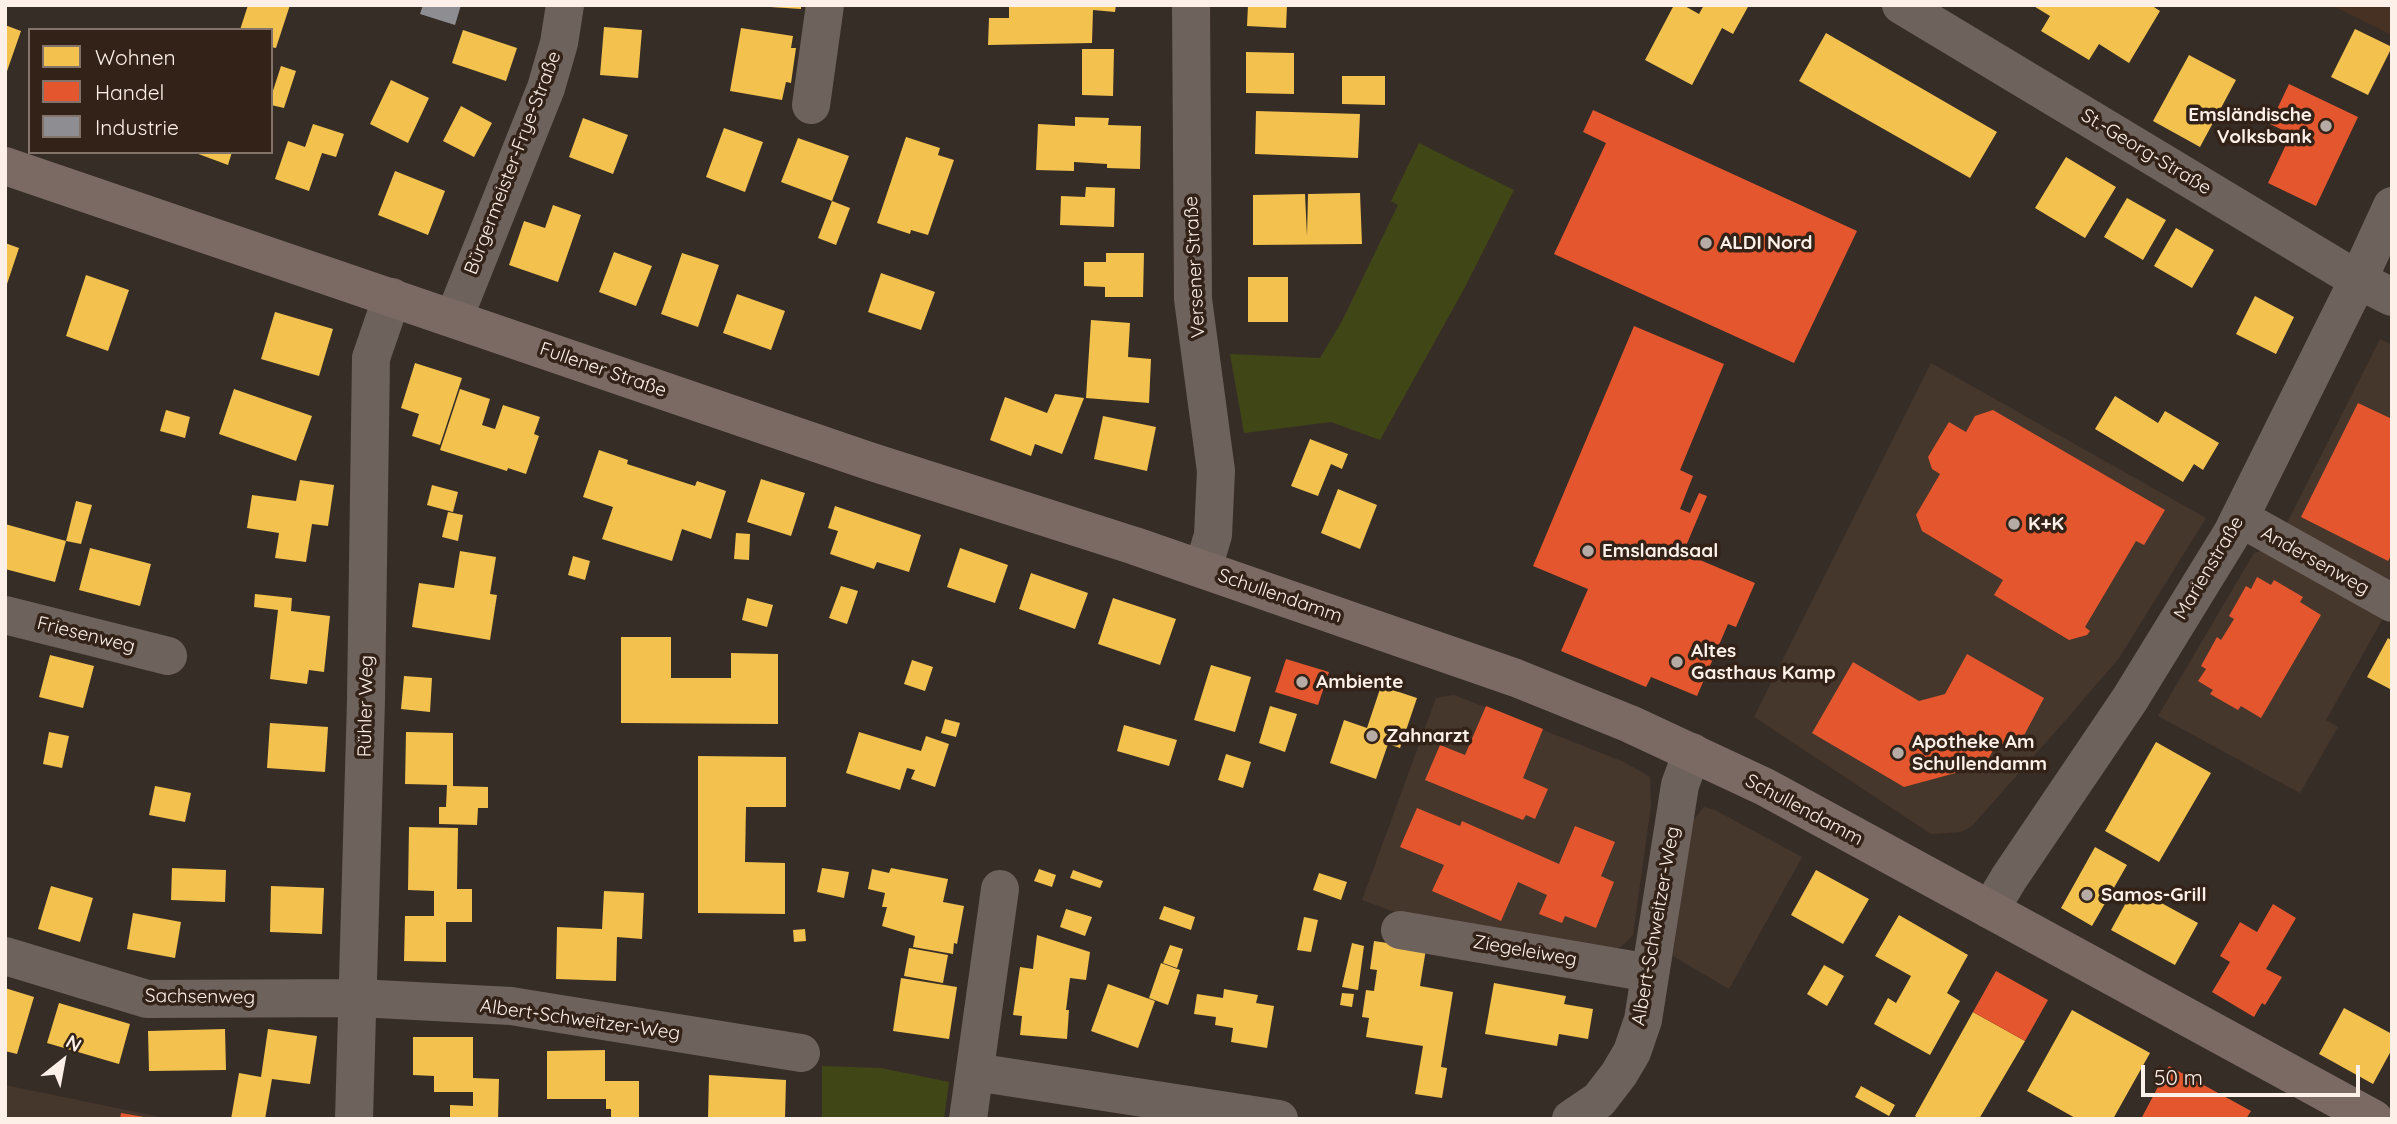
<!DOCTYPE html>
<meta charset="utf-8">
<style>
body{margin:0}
#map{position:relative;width:2397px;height:1124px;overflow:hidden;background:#372d27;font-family:Quicksand,sans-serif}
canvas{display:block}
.frame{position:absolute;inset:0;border:7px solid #fcf0e9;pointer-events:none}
.legend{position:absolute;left:28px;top:28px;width:245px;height:126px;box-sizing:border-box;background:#332217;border:2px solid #83746b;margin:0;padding:9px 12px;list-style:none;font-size:21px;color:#fcf0e9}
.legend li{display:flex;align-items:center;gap:14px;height:35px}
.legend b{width:35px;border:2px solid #83746b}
.north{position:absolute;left:28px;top:1026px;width:70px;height:70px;-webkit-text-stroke:5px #332217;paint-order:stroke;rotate:31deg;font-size:19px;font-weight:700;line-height:28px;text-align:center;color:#fcf0e9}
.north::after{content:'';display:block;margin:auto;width:24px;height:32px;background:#fcf0e9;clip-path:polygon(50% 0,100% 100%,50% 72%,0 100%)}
.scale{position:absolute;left:2141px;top:1065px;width:219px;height:32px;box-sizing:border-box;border:4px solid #fcf0e9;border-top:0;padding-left:9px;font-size:21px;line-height:24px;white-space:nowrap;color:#fcf0e9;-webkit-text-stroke:5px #332217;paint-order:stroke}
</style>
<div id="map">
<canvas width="2397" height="1124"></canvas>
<div class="frame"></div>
<ul class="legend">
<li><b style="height:19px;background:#f2c14e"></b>Wohnen</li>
<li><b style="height:19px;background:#e4572e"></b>Handel</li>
<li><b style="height:19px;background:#8d8d92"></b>Industrie</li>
</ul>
<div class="north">N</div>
<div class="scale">50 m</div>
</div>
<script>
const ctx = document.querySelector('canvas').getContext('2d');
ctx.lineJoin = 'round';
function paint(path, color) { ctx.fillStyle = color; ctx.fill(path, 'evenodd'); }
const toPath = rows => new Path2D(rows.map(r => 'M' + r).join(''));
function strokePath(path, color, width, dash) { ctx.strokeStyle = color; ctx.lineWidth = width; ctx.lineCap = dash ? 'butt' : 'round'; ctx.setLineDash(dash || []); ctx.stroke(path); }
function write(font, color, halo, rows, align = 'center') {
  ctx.font = font + ' Quicksand,sans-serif'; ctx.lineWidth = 7; ctx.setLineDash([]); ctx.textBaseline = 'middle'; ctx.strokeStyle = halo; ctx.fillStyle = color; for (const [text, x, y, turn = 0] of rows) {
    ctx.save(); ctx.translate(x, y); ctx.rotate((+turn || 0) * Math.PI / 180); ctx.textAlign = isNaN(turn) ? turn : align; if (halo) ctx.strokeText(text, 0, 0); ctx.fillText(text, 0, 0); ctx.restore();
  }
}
paint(toPath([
 [2380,339,2392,345,2392,583,2286,525],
 [1931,363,2206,518,2119,658,2071,714,1972,826,1961,832,1931,834,1754,717],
 [2267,549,2386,613,2326,720,2338,727,2300,793,2158,716,2254,553],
 [1454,695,1624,762,1650,777,1651,805,1633,935,1623,945,1611,952,1427,924,1362,900,1436,698],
 [1704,807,1715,810,1802,857,1729,989,1673,956,1692,822],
 [5,1085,165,1118,164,1119,5,1119]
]), '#46372d');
paint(toPath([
 [2331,5,2392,5,2392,35]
]), '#473123');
paint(toPath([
 [1419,143,1514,190,1464,289,1380,440,1331,422,1244,433,1230,354,1320,358,1342,321,1398,205,1391,201],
 [822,1066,881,1068,949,1082,944,1119,822,1119]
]), '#414617');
paint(toPath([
 [248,5,290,5,276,48,271,47,271,30,240,30],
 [770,5,801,5,801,9,770,7],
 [1009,5,1116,5,1115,12,1093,10,1092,43,988,45,989,18,1009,18],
 [1248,5,1287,5,1286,28,1247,26],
 [1674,5,1683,5,1699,14,1704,5,1749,5,1733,34,1722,28,1692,85,1645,60],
 [2032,5,2151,5,2160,11,2129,63,2099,44,2089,60,2041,31,2050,16],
 [5,25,21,31,6,74,5,74],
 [604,27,642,30,638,78,600,75],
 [741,28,793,36,791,48,796,48,791,83,786,82,782,100,730,91],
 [2355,29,2392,47,2368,95,2331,77],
 [463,30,517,48,506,81,452,63],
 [1826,33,1997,132,1970,178,1799,81],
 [1082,49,1114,49,1113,96,1082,95],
 [1246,52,1294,53,1294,94,1246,93],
 [2189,55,2236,80,2200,147,2153,121],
 [281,66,296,71,284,108,271,105,271,97],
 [1342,76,1385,76,1385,105,1342,104],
 [391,80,429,98,408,143,370,124],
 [461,106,492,123,474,157,443,141],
 [1256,111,1360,114,1358,158,1255,154],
 [1075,117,1109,118,1108,125,1141,126,1140,169,1107,168,1107,164,1074,162,1074,171,1036,170,1038,124,1075,126],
 [583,118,628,135,613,174,569,157],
 [313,124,344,134,336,157,322,153,309,191,275,179,288,141,305,147],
 [724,128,763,142,745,192,706,177],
 [906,137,940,148,938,155,954,160,928,235,911,230,910,234,877,223],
 [798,138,849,156,832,201,781,182],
 [193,152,232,152,228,165],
 [2066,157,2116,187,2085,238,2035,208],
 [395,171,445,191,428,235,378,215],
 [1086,187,1115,188,1114,227,1060,225,1061,196,1085,197],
 [1360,193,1362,244,1253,245,1253,195,1305,194,1307,236,1308,194],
 [2127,198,2166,220,2143,260,2104,237],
 [832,201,850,208,836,245,818,238],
 [553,205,581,215,558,282,509,265,524,221,545,228],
 [2176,228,2214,250,2192,288,2154,266],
 [5,243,19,248,6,287,5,287],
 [614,252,652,266,636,306,599,292],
 [682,253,719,265,698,327,661,314],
 [1106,253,1144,253,1143,297,1105,297,1105,287,1084,286,1084,262,1106,262],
 [881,273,935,292,921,330,868,312],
 [86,275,129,290,108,351,66,336],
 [1248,277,1288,277,1288,322,1248,322],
 [737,294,785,311,771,350,723,333],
 [2255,296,2294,317,2276,354,2236,334],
 [275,312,333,329,319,376,261,359],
 [1091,320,1130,323,1128,357,1151,359,1149,403,1086,398],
 [415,363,462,378,440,445,412,436,419,414,401,408],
 [234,389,312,416,296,461,219,434],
 [460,389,490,399,482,425,495,429,503,405,540,417,534,434,539,436,526,474,508,468,507,471,440,450],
 [1055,394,1084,398,1062,454,1035,444,1031,456,990,440,1005,397,1047,413],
 [2115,396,2158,423,2165,411,2219,443,2203,470,2194,464,2183,482,2095,429],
 [166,410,190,417,185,438,160,431],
 [1103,416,1156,427,1147,471,1094,459],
 [1310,439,1348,454,1342,469,1331,464,1318,496,1291,486],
 [599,450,628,460,627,464,695,486,697,481,726,491,711,539,682,529,672,561,602,539,613,507,583,497],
 [761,479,805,493,791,536,747,522],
 [300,480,334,485,328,526,312,524,306,562,275,558,279,533,247,528,252,495,296,501],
 [432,485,458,492,453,512,427,505],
 [1338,489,1377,505,1360,549,1321,533],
 [76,501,92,505,81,544,66,541],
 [835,506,921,535,909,572,877,562,874,569,830,554,838,531,828,528],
 [448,512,463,515,458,541,442,537],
 [5,524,66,541,55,582,5,569],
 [736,533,750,534,749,560,734,559],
 [90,548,151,564,140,606,79,590],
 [960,548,1008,565,995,603,947,587],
 [460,551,496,557,490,594,497,595,490,640,412,627,419,583,454,588],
 [573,556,590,561,585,580,568,575],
 [1031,573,1088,593,1075,629,1019,609],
 [841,586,858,591,847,624,829,618],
 [255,594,292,598,291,611,330,616,324,672,309,670,307,684,270,679,278,610,254,607],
 [747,598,773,605,767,627,742,620],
 [1113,598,1176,619,1160,665,1098,644],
 [621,637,671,637,671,678,731,678,731,653,778,654,778,724,621,723],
 [2388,638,2392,641,2392,690,2367,677],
 [50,655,94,666,83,708,39,697],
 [912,660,933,667,925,691,904,684],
 [1211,665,1251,677,1235,732,1194,720],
 [404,676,432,678,430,712,401,709],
 [1381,686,1417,698,1400,748,1388,744,1376,779,1330,763,1344,720,1367,728],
 [1270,706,1297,714,1285,752,1259,743],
 [945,719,960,723,956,737,941,733],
 [270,723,328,727,325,772,267,768],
 [1124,725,1177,740,1169,766,1117,751],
 [49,732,69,736,62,768,43,764],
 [406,732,453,733,453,786,488,787,488,808,478,808,477,825,439,824,439,807,446,807,447,785,405,784],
 [859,732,921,751,926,736,949,744,935,787,911,779,915,770,907,768,900,790,846,773],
 [2156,742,2211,773,2159,862,2105,831],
 [1226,754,1251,762,1243,788,1218,780],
 [698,756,786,757,786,807,746,807,745,862,785,863,785,914,698,913],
 [155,786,191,793,185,822,149,815],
 [409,827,458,828,457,889,472,889,472,922,446,922,446,962,404,961,405,916,434,916,434,891,408,890],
 [2095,847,2127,865,2092,926,2061,908],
 [172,868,226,870,225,902,171,900],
 [822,868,849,872,844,898,817,892],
 [891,868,948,879,943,902,964,906,957,944,954,943,953,954,913,947,915,936,882,926,887,907,882,907,885,893,868,889,872,869,889,873],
 [1039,869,1056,875,1052,887,1034,881],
 [1073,870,1103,881,1100,888,1070,878],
 [1816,870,1869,899,1843,944,1791,915],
 [1319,873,1347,882,1341,900,1313,890],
 [51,886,93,898,80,942,38,929],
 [271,886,324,888,322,934,270,932],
 [2134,888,2198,923,2175,965,2111,930],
 [604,891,644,893,642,939,617,937,616,981,556,979,557,927,602,929],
 [1164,906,1195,917,1191,930,1159,919],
 [1066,909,1092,917,1085,936,1060,927],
 [133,913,181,922,175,958,127,949],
 [1899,915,1968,955,1947,993,1960,1001,1930,1055,1874,1024,1888,998,1896,1003,1911,976,1875,956],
 [1304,917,1318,920,1311,952,1297,950],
 [805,929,806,941,794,942,793,930],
 [1037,935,1090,952,1086,980,1070,978,1066,1010,1069,1010,1067,1039,1020,1035,1022,1016,1013,1015,1020,967,1033,969],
 [1374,941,1426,949,1420,986,1453,992,1441,1067,1447,1068,1442,1098,1415,1094,1423,1046,1366,1037,1369,1018,1362,1017,1366,990,1374,991,1377,970,1370,969],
 [1352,943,1364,946,1358,990,1342,987],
 [1170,945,1183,949,1177,968,1163,963],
 [909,948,948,955,943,983,904,976],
 [1161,963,1180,970,1168,1005,1149,998],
 [1824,965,1844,976,1827,1006,1807,994],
 [901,978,957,987,949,1039,893,1031],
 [1494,983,1566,996,1564,1004,1593,1009,1588,1039,1559,1034,1557,1046,1485,1034],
 [1108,984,1155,1001,1138,1048,1091,1031],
 [5,988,34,997,17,1054,5,1051],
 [1224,989,1258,995,1256,1003,1274,1006,1267,1048,1231,1042,1233,1028,1215,1025,1216,1017,1194,1014,1197,994,1223,998],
 [1342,993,1354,994,1352,1007,1340,1005],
 [59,1003,130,1024,119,1064,47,1043],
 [2344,1008,2392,1034,2392,1049,2373,1084,2319,1054],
 [2072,1010,2150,1053,2113,1119,2077,1119,2027,1091],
 [1973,1012,2025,1041,1979,1119,1919,1119,1915,1116],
 [225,1029,226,1070,149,1071,148,1031],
 [268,1029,317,1036,310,1084,272,1079,265,1119,231,1119,239,1073,261,1077],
 [413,1037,473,1037,473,1078,499,1079,498,1119,450,1119,450,1105,473,1106,473,1092,434,1092,434,1076,413,1075],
 [605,1050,605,1081,639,1081,639,1119,611,1119,611,1109,606,1109,606,1099,547,1099,547,1051],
 [709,1075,786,1080,785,1119,708,1119],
 [1861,1086,1895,1105,1889,1116,1855,1097]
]), '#f2c14e');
paint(toPath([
 [2289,84,2358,117,2316,206,2268,183,2291,134,2270,124],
 [1593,110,1857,231,1794,363,1554,254,1606,143,1583,132],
 [1634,326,1724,364,1680,470,1693,476,1680,509,1690,513,1699,493,1707,496,1683,553,1755,583,1736,627,1728,624,1697,696,1651,677,1646,687,1561,651,1588,589,1533,566],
 [2358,403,2392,419,2392,554,2388,561,2301,517],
 [1993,410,2165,510,2144,545,2136,541,2085,627,2090,631,2087,635,2069,640,1994,595,2003,580,1922,531,1916,515,1940,474,1932,469,1928,457,1949,422,1966,432,1975,416],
 [2257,577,2271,585,2274,580,2303,597,2300,602,2321,615,2261,718,2241,706,2238,710,2210,694,2213,690,2198,681,2206,669,2201,666,2217,637,2221,640,2234,619,2229,616,2246,586,2251,589],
 [1967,654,2044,698,2021,741,1996,745,1985,765,1904,787,1812,733,1853,662,1919,701,1945,694],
 [1286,659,1329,672,1318,705,1275,692],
 [1486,706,1543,729,1523,778,1548,789,1535,819,1526,815,1523,820,1425,780,1440,745,1465,755],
 [1417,808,1460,826,1462,821,1559,864,1575,826,1615,842,1601,876,1614,882,1596,928,1565,916,1562,923,1539,914,1547,895,1518,882,1501,921,1432,891,1444,865,1400,847],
 [2273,904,2296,918,2266,969,2282,977,2265,1005,2262,1003,2254,1017,2212,992,2230,962,2220,956,2240,922,2257,932],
 [1996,971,2048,1000,2025,1041,1973,1012],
 [2169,1066,2251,1111,2246,1119,2141,1119],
 [121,1113,144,1117,144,1119,120,1119]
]), '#e4572e');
paint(toPath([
 [423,5,461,5,455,25,420,14]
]), '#8d8d92');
strokePath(toPath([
 [1191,5,1193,299,1216,471,1213,535,1203,569],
 [1901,5,2358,280,2392,297],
 [811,105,825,5],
 [454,318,546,88,559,43,565,5],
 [2240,518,2392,603],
 [5,615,168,656],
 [1990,910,2009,878,2130,699,2232,533,2358,280,2392,206],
 [1400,930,1650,973],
 [5,956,147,999,358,998,511,1006,801,1053],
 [975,1072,1279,1119],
 [354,1119,366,700,371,358,392,297],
 [968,1119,1000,889],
 [1571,1119,1599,1100,1619,1074,1632,1052,1643,1020,1680,785,1692,752]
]), '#6e625c', 38);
strokePath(toPath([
 [5,166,869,461,1135,546,1516,678,1630,724,1765,787,2374,1119]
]), '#7a6a63', 38);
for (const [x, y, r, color] of [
 [2326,126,7,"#b7aca5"],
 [1706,243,7,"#b7aca5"],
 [2014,524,7,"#b7aca5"],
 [1588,551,7,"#b7aca5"],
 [1677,662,7,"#b7aca5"],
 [1302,682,7,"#b7aca5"],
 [1372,736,7,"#b7aca5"],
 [1898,753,7,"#b7aca5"],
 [2087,895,7,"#b7aca5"]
]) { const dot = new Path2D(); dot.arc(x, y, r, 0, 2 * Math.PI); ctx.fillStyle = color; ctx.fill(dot); strokePath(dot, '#332217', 2.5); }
write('bold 19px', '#fcf0e9', '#332217', [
 ["Emsländische",2312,115,"right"],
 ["Volksbank",2312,137,"right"],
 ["ALDI Nord",1720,243],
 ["K+K",2028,524],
 ["Emslandsaal",1602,551],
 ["Altes",1691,651],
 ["Gasthaus Kamp",1691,673],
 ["Ambiente",1316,682],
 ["Zahnarzt",1386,736],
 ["Apotheke Am",1912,742],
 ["Schullendamm",1912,764],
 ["Samos-Grill",2101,895]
], 'left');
write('19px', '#fcf0e9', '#332217', [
 ["St.-Georg-Straße",2146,152,31],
 ["Bürgermeister-Frye-Straße",513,163,-69],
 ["Versener Straße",1195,267,-93],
 ["Fullener Straße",603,370,19],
 ["Andersenweg",2315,561,29],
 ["Marienstraße",2209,568,-59],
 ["Schullendamm",1280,596,19],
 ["Friesenweg",86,635,14],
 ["Rühler Weg",366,706,-89],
 ["Schullendamm",1804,810,28],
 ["Albert-Schweitzer-Weg",1656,926,-80],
 ["Ziegeleiweg",1525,951,10],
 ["Sachsenweg",200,997,1],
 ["Albert-Schweitzer-Weg",580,1020,8]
]);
</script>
